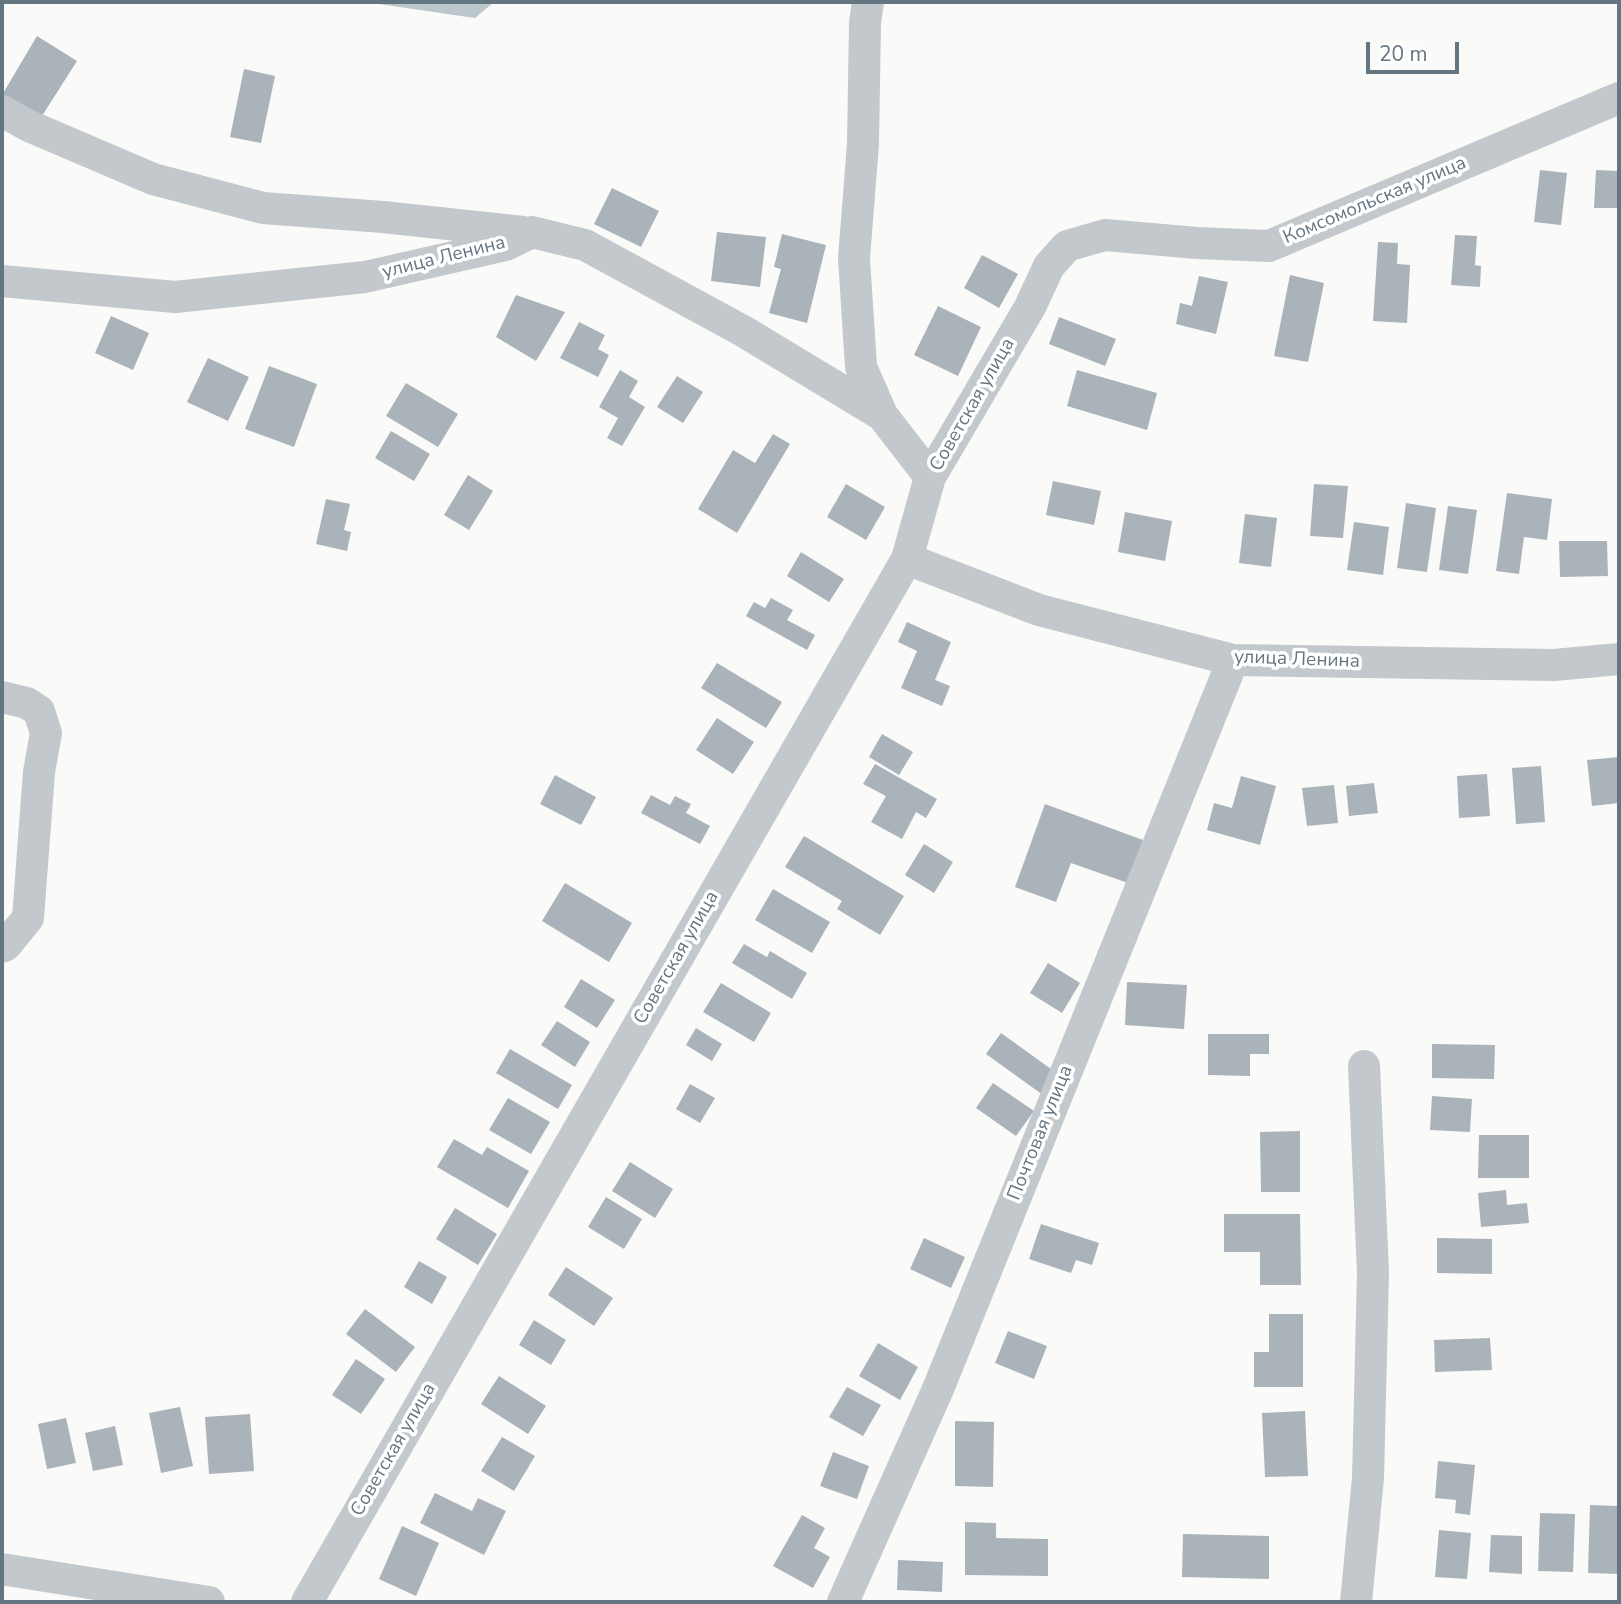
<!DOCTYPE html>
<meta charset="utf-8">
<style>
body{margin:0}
#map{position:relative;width:1621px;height:1604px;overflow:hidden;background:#fafaf8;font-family:"Nunito Sans",sans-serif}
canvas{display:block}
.frame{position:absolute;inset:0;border:4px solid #657683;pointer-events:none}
.scale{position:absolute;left:1366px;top:42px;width:93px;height:32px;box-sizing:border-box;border:4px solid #657683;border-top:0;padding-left:9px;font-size:21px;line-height:24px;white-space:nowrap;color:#657683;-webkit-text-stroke:5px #fff;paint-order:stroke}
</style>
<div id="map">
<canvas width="1621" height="1604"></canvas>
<div class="frame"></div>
<div class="scale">20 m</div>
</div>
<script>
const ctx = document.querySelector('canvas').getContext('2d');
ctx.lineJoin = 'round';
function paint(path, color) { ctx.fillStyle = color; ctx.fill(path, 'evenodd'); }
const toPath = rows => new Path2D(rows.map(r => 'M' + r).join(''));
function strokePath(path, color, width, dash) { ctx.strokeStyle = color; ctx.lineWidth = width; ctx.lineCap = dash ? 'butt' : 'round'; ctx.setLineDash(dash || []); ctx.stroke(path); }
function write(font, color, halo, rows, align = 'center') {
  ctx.font = font + ' "Nunito Sans",sans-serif'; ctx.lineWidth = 7; ctx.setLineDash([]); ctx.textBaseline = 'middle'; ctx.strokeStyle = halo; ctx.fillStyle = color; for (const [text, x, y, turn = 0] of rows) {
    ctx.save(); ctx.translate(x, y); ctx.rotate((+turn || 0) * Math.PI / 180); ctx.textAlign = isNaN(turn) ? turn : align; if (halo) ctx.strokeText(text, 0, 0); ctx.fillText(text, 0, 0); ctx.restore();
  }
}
paint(toPath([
 [365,2,494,2,475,18]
]), '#bbc7cb');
paint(toPath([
 [37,36,77,61,40,119,2,95],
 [244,69,275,76,261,143,230,137],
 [1540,170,1567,173,1561,225,1534,222],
 [1596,170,1619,171,1619,208,1594,208],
 [612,188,659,211,641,247,594,224],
 [717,232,766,237,760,287,711,281],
 [782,234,826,245,807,323,769,313,781,269,774,267],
 [1455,235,1477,236,1475,265,1481,266,1480,287,1451,285],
 [1378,242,1398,243,1397,264,1410,265,1407,323,1373,321],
 [982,255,1018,274,999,308,964,288],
 [1290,275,1324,283,1308,362,1274,356],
 [1199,276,1228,282,1216,334,1176,324,1180,303,1192,306],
 [516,295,565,312,536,361,496,337],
 [938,306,981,327,958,376,914,355],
 [111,316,149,333,133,370,95,353],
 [1059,317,1116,339,1105,366,1049,344],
 [579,322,605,335,598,349,609,355,598,377,560,358],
 [208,358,249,377,228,421,187,402],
 [269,366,317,384,294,447,245,429],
 [620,370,638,381,629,397,645,407,622,446,607,438,618,418,599,407],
 [1077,370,1157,393,1147,430,1067,406],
 [677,376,703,392,683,423,657,407],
 [406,383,458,414,438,447,386,416],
 [391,431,430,454,414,481,375,458],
 [773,434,790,444,737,533,698,509,733,450,755,463],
 [468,475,493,491,469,530,444,515],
 [1053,481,1101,491,1094,525,1046,515],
 [846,484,885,507,866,540,827,517],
 [1314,484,1348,486,1343,538,1310,536],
 [1507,493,1552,499,1547,540,1524,537,1519,574,1496,571],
 [326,499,350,504,344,530,351,532,347,551,316,544],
 [1406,503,1436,508,1427,572,1397,568],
 [1448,506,1477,510,1468,574,1439,570],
 [1125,512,1172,521,1165,561,1118,552],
 [1245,514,1277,518,1271,567,1239,563],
 [1354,522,1389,527,1383,575,1347,570],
 [1559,541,1607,541,1608,576,1560,577],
 [801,552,844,579,829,602,787,576],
 [771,598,793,610,787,620,815,635,807,650,746,616,754,602,765,608],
 [907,622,951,642,935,680,950,686,942,706,901,688,917,651,898,642],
 [717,663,782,702,766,728,701,688],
 [717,718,754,742,733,774,696,750],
 [882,734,913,752,899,775,869,757],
 [1619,757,1619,803,1592,806,1587,760],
 [875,764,937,799,926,818,916,812,902,839,871,822,886,796,863,784],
 [1541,766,1545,822,1516,824,1512,768],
 [1487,774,1490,816,1459,818,1457,776],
 [555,775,596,797,581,825,540,804],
 [1241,776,1276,786,1260,845,1207,830,1214,803,1232,808],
 [1374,783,1378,813,1349,816,1346,786],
 [1334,785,1338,823,1307,826,1302,788],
 [651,795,670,805,675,796,691,804,686,813,710,826,700,844,641,813],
 [1045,804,1143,840,1128,883,1071,863,1056,902,1015,887],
 [804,836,904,896,880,935,837,909,842,901,785,867],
 [924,844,953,862,934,893,905,875],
 [565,883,632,923,609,962,542,921],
 [773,889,830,922,812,953,755,920],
 [744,944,767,957,770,951,807,973,792,999,732,963],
 [1048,963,1080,983,1062,1013,1030,993],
 [581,979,615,1000,597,1028,564,1007],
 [1127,982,1187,985,1184,1029,1125,1025],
 [721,983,771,1013,754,1042,703,1012],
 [557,1021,590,1042,575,1067,541,1045],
 [696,1028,722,1044,712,1061,686,1045],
 [1001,1033,1058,1074,1043,1095,986,1054],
 [1208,1034,1269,1034,1269,1054,1250,1054,1250,1076,1208,1075],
 [1432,1044,1495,1045,1494,1079,1432,1078],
 [510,1049,572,1085,558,1109,496,1073],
 [993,1083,1034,1111,1016,1136,976,1108],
 [690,1084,715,1098,700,1123,676,1109],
 [1432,1096,1472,1099,1470,1132,1430,1130],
 [508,1098,550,1122,531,1154,489,1130],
 [1300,1131,1300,1192,1261,1192,1260,1132],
 [1479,1135,1529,1135,1529,1178,1478,1178],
 [454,1139,482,1155,487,1147,529,1171,508,1208,437,1167],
 [630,1162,673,1189,655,1218,612,1191],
 [1506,1190,1507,1205,1527,1203,1529,1223,1481,1227,1478,1193],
 [606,1197,642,1219,624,1249,588,1227],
 [455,1208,497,1234,478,1265,436,1239],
 [1224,1214,1300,1214,1301,1285,1260,1285,1260,1252,1224,1252],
 [1041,1224,1099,1243,1092,1265,1076,1260,1071,1273,1029,1259],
 [924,1238,965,1257,951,1288,910,1269],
 [1437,1238,1492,1239,1492,1274,1437,1273],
 [419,1261,447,1277,432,1304,404,1287],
 [566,1267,613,1298,594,1326,548,1295],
 [365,1309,415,1347,396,1372,346,1334],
 [1269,1314,1303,1314,1303,1387,1254,1387,1254,1352,1269,1352],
 [534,1320,566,1340,551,1365,519,1345],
 [1008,1331,1047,1346,1034,1379,995,1363],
 [1490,1338,1492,1370,1435,1372,1434,1340],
 [878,1343,918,1367,900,1400,859,1376],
 [356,1359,385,1379,361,1414,332,1395],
 [499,1376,546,1406,528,1434,481,1404],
 [847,1387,881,1405,863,1436,829,1417],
 [180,1407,193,1466,161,1473,149,1413],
 [1305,1411,1308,1476,1265,1477,1262,1413],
 [250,1414,254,1471,209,1474,205,1417],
 [66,1418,76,1463,47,1469,38,1424],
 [955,1421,994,1422,993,1487,955,1486],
 [115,1426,123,1465,93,1471,85,1433],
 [502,1437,535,1456,514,1491,481,1471],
 [833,1452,869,1466,857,1499,820,1486],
 [1438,1461,1475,1465,1470,1515,1455,1513,1456,1500,1435,1498],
 [435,1493,472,1511,478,1498,506,1511,484,1555,420,1523],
 [1590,1505,1619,1506,1619,1574,1588,1573],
 [1540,1513,1575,1514,1573,1572,1538,1571],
 [802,1515,825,1528,814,1548,830,1557,813,1588,773,1566],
 [965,1522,996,1523,996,1538,1048,1539,1048,1576,965,1575],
 [402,1526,439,1543,416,1596,379,1579],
 [1439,1530,1471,1533,1467,1579,1435,1577],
 [1183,1534,1269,1536,1269,1579,1182,1577],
 [1491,1535,1522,1536,1522,1574,1489,1572],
 [898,1560,943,1562,942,1592,897,1590]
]), '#aab3b9');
strokePath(toPath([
 [868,2,865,23,863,144,854,258,861,367,882,415,930,477],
 [2,111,29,126,153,179,263,208,383,217,523,232],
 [2,281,175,297,365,277,506,245,532,232,585,245,743,331,882,415],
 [907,559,1039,610,1233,660,1554,665,1619,659],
 [2,697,27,703,39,711,46,733,39,772,28,918,6,945,2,947],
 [2,1569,209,1602],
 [307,1602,907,559,930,477,1030,307,1049,266,1067,246,1105,235,1197,243,1269,246,1619,98],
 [843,1602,938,1389,1233,660],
 [1356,1602,1368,1478,1373,1273,1364,1066]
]), '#c3c8cc', 32);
write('19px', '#657683', '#fff', [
 ["Комсомольская улица",1375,201,-23],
 ["улица Ленина",444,258,-14],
 ["Советская улица",973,405,-60],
 ["улица Ленина",1297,660,2],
 ["Советская улица",677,958,-60],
 ["Почтовая улица",1041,1133,-68],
 ["Советская улица",394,1450,-60]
]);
</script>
